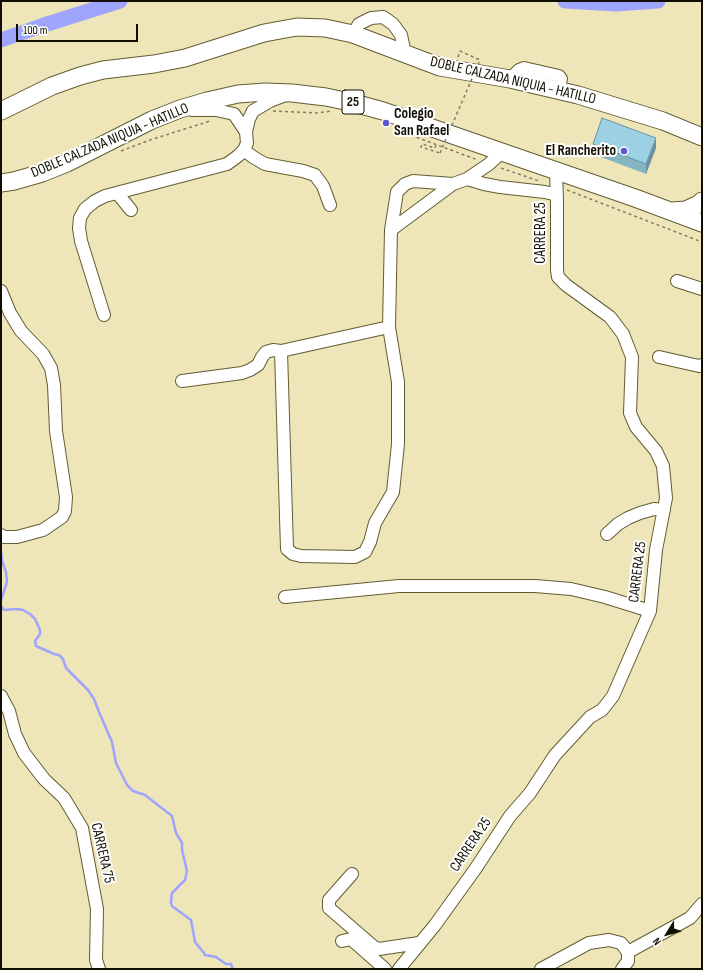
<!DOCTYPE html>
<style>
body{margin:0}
#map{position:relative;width:703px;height:970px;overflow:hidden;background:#eee6b8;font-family:"Sofia Sans Condensed",sans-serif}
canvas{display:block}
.frame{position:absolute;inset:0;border:2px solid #110e01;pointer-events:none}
.north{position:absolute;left:647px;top:914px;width:40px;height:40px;-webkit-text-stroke:3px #fff;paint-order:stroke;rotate:233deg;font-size:11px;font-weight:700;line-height:16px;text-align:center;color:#110e01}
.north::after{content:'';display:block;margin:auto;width:14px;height:18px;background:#110e01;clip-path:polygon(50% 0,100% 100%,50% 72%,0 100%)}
.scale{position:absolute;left:16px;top:24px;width:122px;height:18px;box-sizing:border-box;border:2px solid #110e01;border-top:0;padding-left:5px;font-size:12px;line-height:14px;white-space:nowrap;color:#110e01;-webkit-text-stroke:3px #fff;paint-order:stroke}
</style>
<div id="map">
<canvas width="703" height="970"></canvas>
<div class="frame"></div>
<div class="north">N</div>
<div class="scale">100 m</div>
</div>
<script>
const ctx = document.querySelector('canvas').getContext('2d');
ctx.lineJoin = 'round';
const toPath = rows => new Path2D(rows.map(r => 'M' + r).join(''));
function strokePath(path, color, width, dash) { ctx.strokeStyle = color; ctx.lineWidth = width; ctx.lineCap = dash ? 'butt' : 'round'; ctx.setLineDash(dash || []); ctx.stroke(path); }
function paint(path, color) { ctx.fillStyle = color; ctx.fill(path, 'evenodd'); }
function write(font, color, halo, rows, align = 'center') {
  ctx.font = font + ' "Sofia Sans Condensed",sans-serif'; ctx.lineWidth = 4; ctx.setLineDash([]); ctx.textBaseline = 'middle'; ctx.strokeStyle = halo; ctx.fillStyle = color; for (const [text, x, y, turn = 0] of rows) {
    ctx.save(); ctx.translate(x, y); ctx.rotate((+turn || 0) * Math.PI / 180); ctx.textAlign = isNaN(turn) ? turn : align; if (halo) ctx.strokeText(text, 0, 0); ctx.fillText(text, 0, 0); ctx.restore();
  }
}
strokePath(toPath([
 [1,550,2,561,6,572,7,582,1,600],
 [1,606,4,610,16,609,23,610,30,614,35,619,40,630,40,634,35,641,36,646,54,654,59,655,63,659,66,668,88,690,94,699,99,712,112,742,116,763,127,785,133,791,145,795,172,816,176,833,182,843,182,850,187,871,185,880,172,893,171,902,172,906,191,920,195,942,204,953,205,955,216,957,226,964,231,964,233,969]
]), '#9fa4fd', 2.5);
strokePath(toPath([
 [565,1,616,4,658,1],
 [1,40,44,25,120,1]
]), '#9fa4fd', 15);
const minor = toPath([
 [353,34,359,24,371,18,383,17,393,24,401,35,405,54],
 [510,79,519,70,524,68,559,76,561,79,558,90],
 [192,110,216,110,234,114,246,132],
 [244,150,253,157,265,164,303,171,315,175,323,186,330,205],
 [467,179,484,184,500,187,545,192,557,195],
 [117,193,131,210],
 [391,230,453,184],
 [677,281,702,289],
 [1,291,10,313,21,331,43,354,51,368,54,385,56,431,66,497,65,511,62,517,43,530,17,537,4,537,1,535],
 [104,315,81,241,79,228,80,218,85,209,95,201,105,196,227,164,238,156,244,150,247,143,246,132,249,119,253,111,270,101,286,95],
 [281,351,287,549,293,554,301,556,355,557,365,552,370,542,375,523,393,492,398,444,398,382,389,327,391,230,397,192,405,184,413,181,453,184,467,179,489,164,502,152],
 [659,357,699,366,702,365],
 [182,381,242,373,250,370,258,365,262,357,266,352,273,350,281,351,389,327],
 [607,534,618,524,628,518,640,513,654,509,664,510],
 [285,597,399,586,535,586,571,589,605,597,650,611],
 [1,696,9,711,15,734,24,753,44,779,64,798,82,828,97,909,96,960,99,969],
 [352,874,329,900,329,908,374,947,379,949,419,943],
 [342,941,351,939,385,969],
 [628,952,690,918,702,904],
 [399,969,435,925,476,868,510,816,530,793,555,755,590,717,602,710,613,696,650,611,656,550,666,498,663,466,656,451,636,427,630,413,632,357,623,334,610,317,566,285,558,277,557,270,557,201,556,171],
 [541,969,589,943,609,940,621,943,628,952,628,961,622,969]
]);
const highway = toPath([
 [1,111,52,86,80,76,103,70,154,64,185,58,264,33,297,27,325,28,353,34,440,67,510,79,578,95,663,121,702,137],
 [1,183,14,181,42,173,67,163,152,120,180,109,207,101,238,94,265,92,292,93,326,97,354,103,383,111,635,198,702,223],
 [671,211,686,210,699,204,702,201]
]);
strokePath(minor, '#635c32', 14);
strokePath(highway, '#635c32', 19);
strokePath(toPath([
 [458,57,460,51,480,60],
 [273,111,318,113,331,111],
 [394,129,478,160],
 [436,145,435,148,422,144,421,147,440,153],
 [121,151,150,140,210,121],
 [501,168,539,181],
 [567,190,702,242]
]), '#837d5f', 1.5, [3, 3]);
strokePath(minor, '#fff', 12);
strokePath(highway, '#fff', 17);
strokePath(toPath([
 [440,153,480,60]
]), '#837d5f', 1.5, [3, 3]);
paint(toPath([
 [593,144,656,148,646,174,593,154]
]), '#85b4c3');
paint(toPath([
 [656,138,656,148,646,174,646,164]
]), '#6c929f');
const building = toPath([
 [602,118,656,138,646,164,593,144,602,118]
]);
paint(building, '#9bd1e3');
strokePath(building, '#6c929f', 1);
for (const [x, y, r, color] of [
 [386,123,4,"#5c57cf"],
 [624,151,4,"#5c57cf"]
]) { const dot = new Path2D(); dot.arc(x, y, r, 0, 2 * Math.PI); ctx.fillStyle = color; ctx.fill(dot); strokePath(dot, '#fff', 1.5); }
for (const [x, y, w] of [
 [353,102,22]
]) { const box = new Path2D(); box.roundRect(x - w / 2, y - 12, w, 24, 3); ctx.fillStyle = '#fff'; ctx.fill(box); strokePath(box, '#110e01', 1); }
write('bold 14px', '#110e01', null, [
 ["25",353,102]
]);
write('15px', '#110e01', '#fff', [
 ["DOBLE CALZADA NIQUIA - HATILLO",513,81,13],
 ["DOBLE CALZADA NIQUIA - HATILLO",110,141,-23],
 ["CARRERA 25",541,233,-90],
 ["CARRERA 25",638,572,-83],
 ["CARRERA 25",471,845,-56],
 ["CARRERA 75",102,853,77]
]);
write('bold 15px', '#110e01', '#fff', [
 ["Colegio",394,114],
 ["San Rafael",394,131],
 ["El Rancherito",616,151,"right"]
], 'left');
</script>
